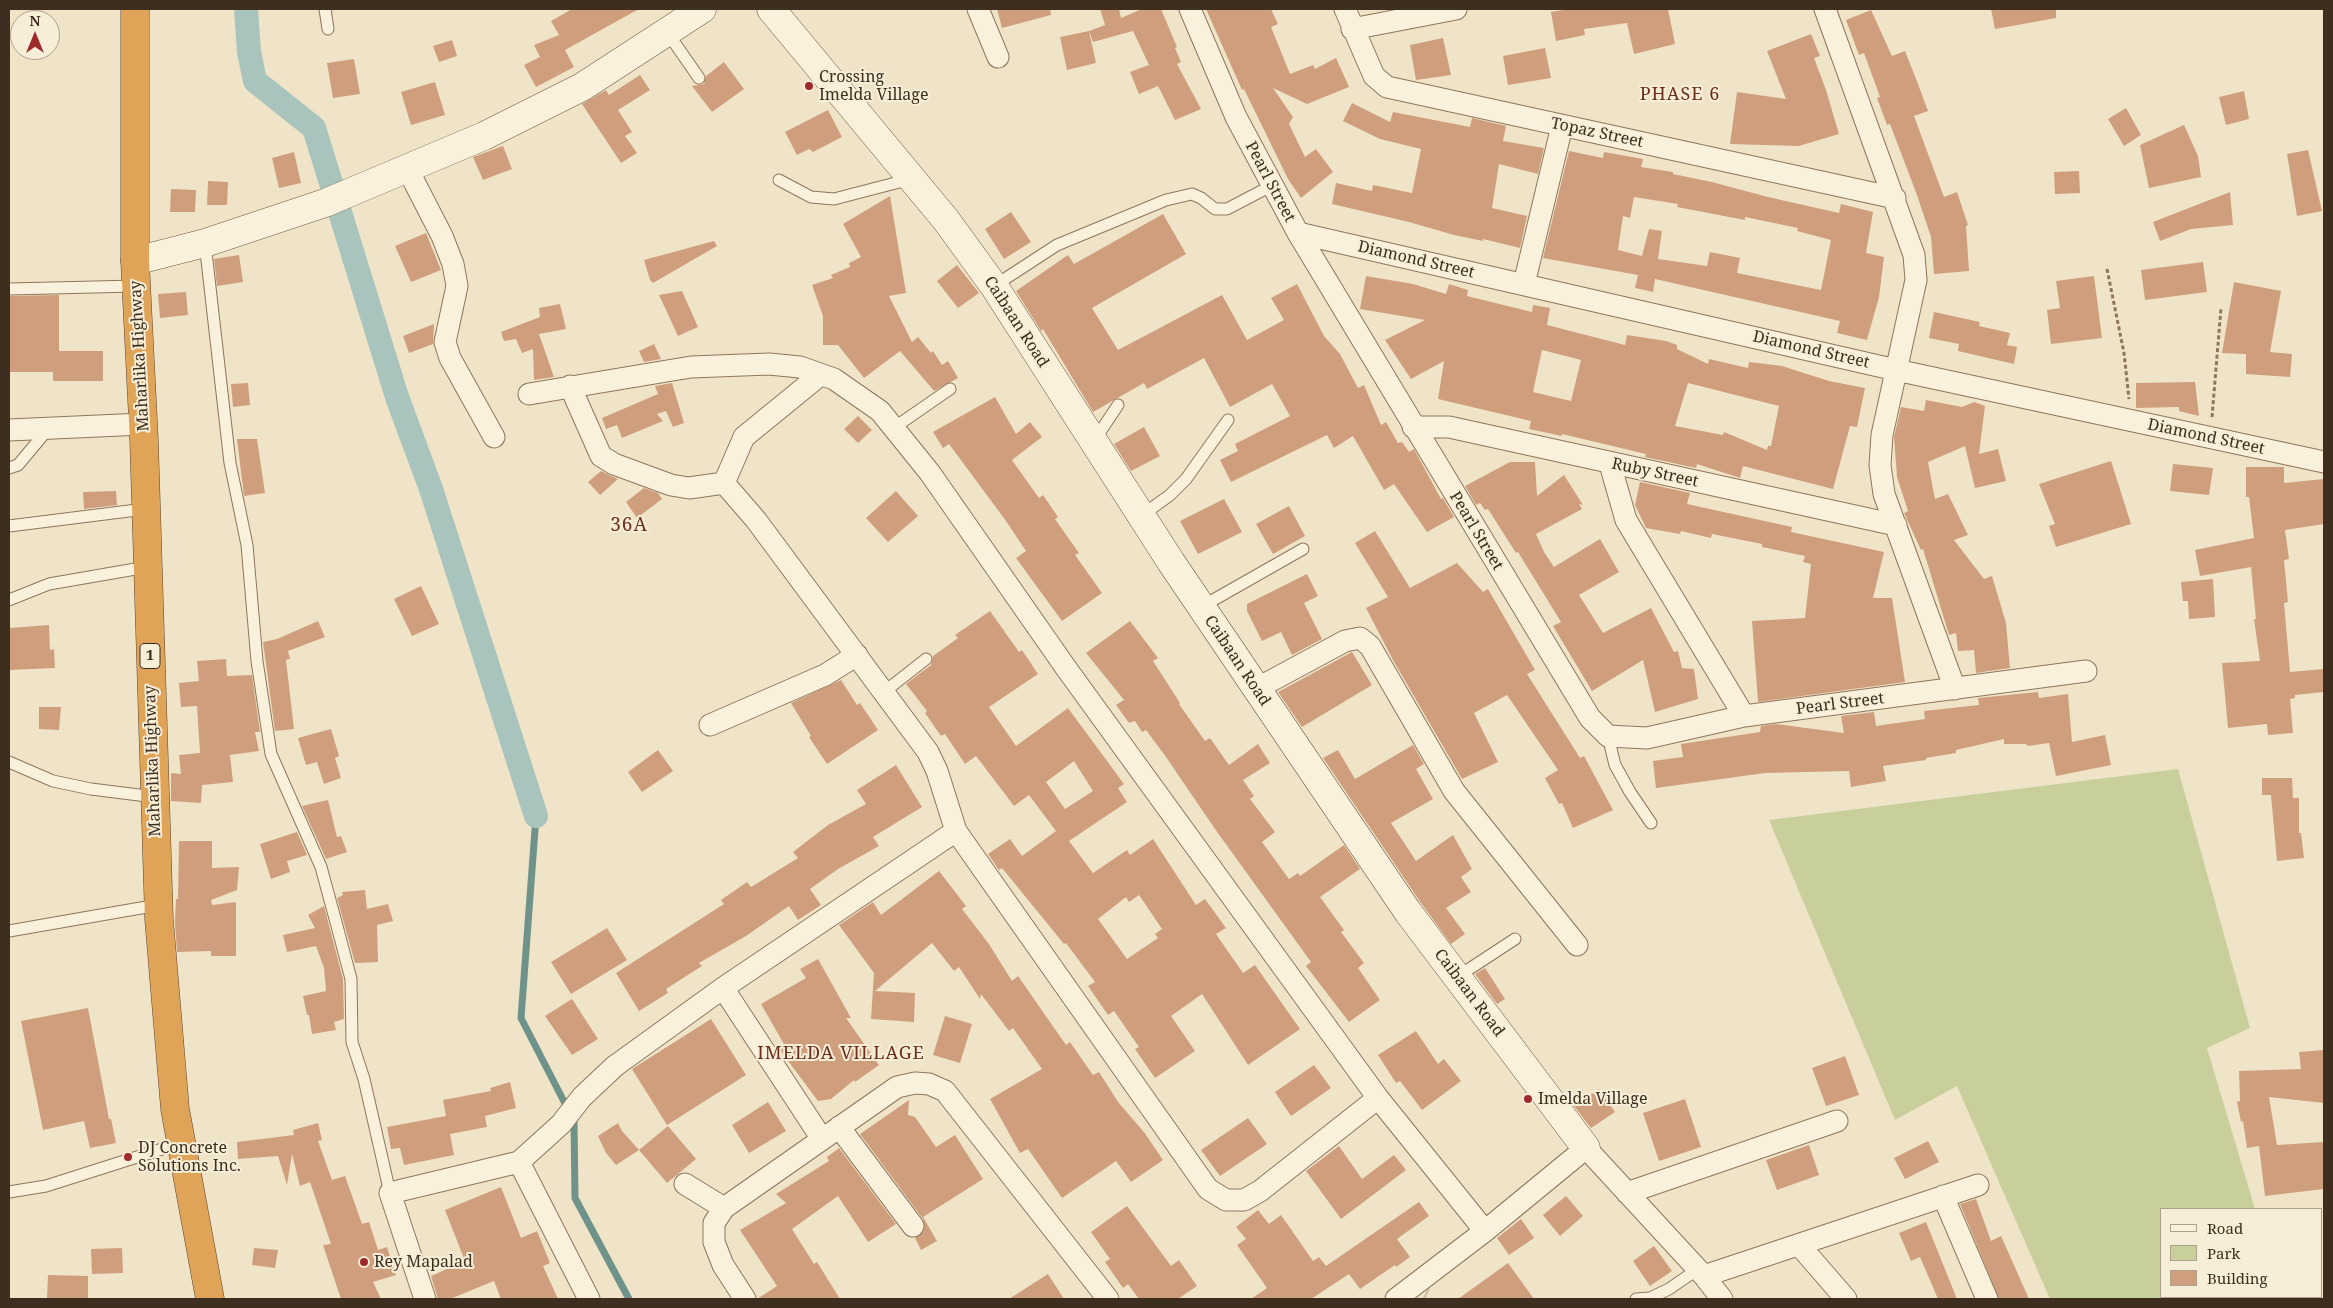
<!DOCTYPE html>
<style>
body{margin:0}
#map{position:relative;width:2333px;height:1308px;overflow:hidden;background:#f0e4c8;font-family:"Noto Serif",serif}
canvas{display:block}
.frame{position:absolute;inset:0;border:10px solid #3d2e20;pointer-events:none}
.legend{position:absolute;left:2160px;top:1208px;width:162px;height:90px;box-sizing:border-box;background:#f7eed8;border:1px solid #ada18e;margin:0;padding:6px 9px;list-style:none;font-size:15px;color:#3d2e20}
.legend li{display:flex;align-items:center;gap:10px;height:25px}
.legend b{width:25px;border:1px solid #ada18e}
.north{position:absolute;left:10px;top:10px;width:50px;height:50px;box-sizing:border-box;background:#f7eed8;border:1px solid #ada18e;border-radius:50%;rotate:0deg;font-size:14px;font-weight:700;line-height:20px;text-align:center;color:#3d2e20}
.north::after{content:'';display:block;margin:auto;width:18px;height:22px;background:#9e2a2b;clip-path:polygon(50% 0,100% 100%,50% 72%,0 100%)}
</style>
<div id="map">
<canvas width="2333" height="1308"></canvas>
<div class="frame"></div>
<ul class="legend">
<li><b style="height:6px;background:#faf1dc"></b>Road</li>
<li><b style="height:14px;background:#c9cf9b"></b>Park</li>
<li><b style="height:14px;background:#cf9f7d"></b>Building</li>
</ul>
<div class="north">N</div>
</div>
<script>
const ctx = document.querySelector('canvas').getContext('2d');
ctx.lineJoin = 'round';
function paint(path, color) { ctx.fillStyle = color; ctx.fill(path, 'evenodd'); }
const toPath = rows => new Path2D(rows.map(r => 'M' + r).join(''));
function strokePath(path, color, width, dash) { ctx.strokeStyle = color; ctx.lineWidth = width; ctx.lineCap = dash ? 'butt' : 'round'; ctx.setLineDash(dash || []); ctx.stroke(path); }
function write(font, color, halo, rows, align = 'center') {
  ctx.font = font + ' "Noto Serif",serif'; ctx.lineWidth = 4; ctx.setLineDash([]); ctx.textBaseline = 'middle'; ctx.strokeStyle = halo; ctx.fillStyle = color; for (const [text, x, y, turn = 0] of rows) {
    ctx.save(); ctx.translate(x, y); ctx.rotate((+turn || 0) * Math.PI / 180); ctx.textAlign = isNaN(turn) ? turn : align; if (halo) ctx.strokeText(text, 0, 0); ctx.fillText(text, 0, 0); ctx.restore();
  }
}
paint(toPath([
 [2178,769,2250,1028,2207,1048,2255,1209,2162,1209,2162,1297,2282,1297,2282,1299,2050,1299,1957,1086,1895,1120,1769,820]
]), '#c9cf9b');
strokePath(toPath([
 [536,816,521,1018,574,1121,575,1198,629,1299]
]), '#6f938a', 7);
strokePath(toPath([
 [246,9,249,52,255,81,314,128,397,397,431,489,536,816]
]), '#a9c4bc', 24);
paint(toPath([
 [572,9,639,9,565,50,574,67,536,87,524,65,540,57,534,45,559,35,551,21],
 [997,9,1050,9,1051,15,1002,28],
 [1100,9,1119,9,1121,18,1142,9,1161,9,1177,47,1175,48,1181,62,1177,64,1201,109,1175,120,1158,86,1139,94,1130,72,1149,65,1133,31,1093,42,1089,31,1105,25],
 [1206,9,1271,9,1278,24,1271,27,1290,74,1313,65,1315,69,1336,58,1349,87,1307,104,1273,88,1293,117,1289,124,1305,157,1316,149,1333,172,1301,198,1288,179,1244,89,1242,90],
 [1569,9,1668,9,1675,44,1634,54,1627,23,1584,29,1585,35,1556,41,1551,12],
 [1991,9,2056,9,2056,18,1995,29],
 [1871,10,1892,56,1905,51,1918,84,1928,111,1914,116,1944,197,1957,192,1968,225,1966,226,1969,271,1934,274,1931,237,1917,195,1890,124,1887,125,1877,98,1880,97,1864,53,1859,55,1846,20],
 [1089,31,1096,63,1067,70,1060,37],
 [1811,34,1820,56,1814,58,1826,90,1839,134,1799,146,1730,144,1737,92,1786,99,1767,51],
 [1443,38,1451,75,1416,80,1410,45],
 [452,40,457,56,439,62,433,46],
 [1545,48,1551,78,1508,85,1503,56],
 [354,59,360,94,333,98,327,63],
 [724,62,744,89,712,112,692,86,704,84,706,76],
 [640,75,650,90,618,110,632,132,625,136,637,153,621,163,582,104,606,90,609,95],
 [435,82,445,115,411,125,401,92],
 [2244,91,2249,119,2226,125,2219,97],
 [1352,103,1390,122,1393,112,1470,127,1472,118,1506,126,1503,141,1544,148,1538,174,1499,164,1492,208,1527,216,1520,248,1483,239,1483,241,1454,235,1409,222,1332,204,1336,183,1372,191,1373,185,1412,193,1421,149,1380,139,1343,121],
 [2126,108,2141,135,2124,146,2108,119],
 [828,110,842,137,813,152,809,149,797,155,785,132],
 [2184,125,2198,156,2201,177,2149,188,2140,145],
 [503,146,512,169,483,180,473,157],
 [2308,150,2322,211,2297,216,2287,154],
 [1569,151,1603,158,1604,152,1643,159,1641,167,1673,172,1673,174,1712,182,1768,197,1839,213,1841,204,1873,212,1866,253,1884,257,1879,297,1867,340,1837,333,1840,321,1655,279,1653,292,1635,288,1638,275,1543,258],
 [1634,197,1678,204,1677,207,1745,220,1745,217,1798,228,1797,231,1831,240,1821,290,1737,273,1740,258,1710,252,1707,266,1658,259,1662,231,1649,229,1642,256,1618,250,1623,216,1630,218],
 [294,152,301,183,279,188,272,158],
 [2079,171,2080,193,2055,194,2054,172],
 [208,181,228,182,227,205,207,205],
 [171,189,196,190,195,212,170,212],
 [2230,192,2233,225,2191,229,2160,241,2153,222],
 [890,196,906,293,889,296,912,342,918,337,931,353,933,351,942,365,948,361,958,378,934,391,900,351,864,378,838,345,823,345,823,316,812,285,833,278,831,275,850,267,849,263,861,257,843,224],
 [1011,212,1031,242,1004,259,985,229],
 [1163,214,1186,254,1092,308,1118,350,1222,295,1247,340,1284,320,1271,298,1297,284,1324,336,1340,354,1358,388,1364,385,1381,425,1386,422,1398,443,1402,442,1409,452,1414,449,1441,499,1443,498,1454,517,1427,532,1394,484,1384,490,1353,436,1334,448,1327,435,1231,482,1220,460,1238,451,1235,444,1290,416,1272,384,1230,407,1204,358,1147,389,1144,383,1093,412,1043,329,1041,331,1016,291,1068,255,1074,264],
 [426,233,441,270,411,282,395,246],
 [714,241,717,246,653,283,650,280,644,260],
 [239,255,243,282,217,286,214,259],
 [2203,262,2207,292,2145,300,2141,270],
 [957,265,979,293,958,308,937,281],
 [1366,276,1413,284,1446,294,1449,284,1468,290,1467,296,1532,312,1533,305,1550,308,1547,325,1625,345,1627,335,1666,341,1677,345,1677,349,1708,364,1709,359,1748,368,1749,362,1782,366,1829,381,1865,388,1857,427,1850,426,1833,489,1743,466,1740,478,1697,464,1696,468,1645,457,1646,454,1562,434,1562,436,1529,429,1531,421,1438,399,1444,361,1411,379,1385,340,1425,320,1360,309],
 [1542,350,1581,360,1571,401,1533,392],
 [1688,383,1779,406,1771,446,1768,446,1767,450,1724,432,1723,435,1675,426],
 [2094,276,2102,338,2051,344,2047,310,2060,308,2056,281],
 [2234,282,2281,291,2270,352,2292,354,2290,377,2246,374,2246,354,2222,353],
 [682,291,698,327,678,336,659,295],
 [186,292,188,315,160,318,158,294],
 [59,295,59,351,103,351,103,381,53,381,53,372,9,372,9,296],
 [560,304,566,329,539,334,554,377,534,380,533,349,522,353,516,339,504,341,501,332,540,317,539,308],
 [1934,312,1980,322,1979,326,2010,333,2007,345,2017,347,2014,364,1958,351,1959,344,1929,338],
 [434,324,433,344,409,353,403,336],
 [654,344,661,359,644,362,639,351],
 [2195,382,2199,416,2179,411,2179,407,2136,408,2136,383],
 [248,383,250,405,233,407,231,384],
 [672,383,684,423,673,427,666,411,657,414,663,421,622,438,617,425,606,429,602,418,658,394,655,386],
 [995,397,1016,434,1030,422,1042,437,1012,460,1039,498,1043,495,1058,517,1055,519,1079,553,1075,555,1102,593,1062,621,1016,558,1026,551,1006,521,949,444,943,448,933,432],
 [1926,400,1962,407,1974,402,1985,406,1979,454,1998,449,2006,481,1975,488,1965,446,1928,462,1935,499,1948,494,1968,535,1954,540,1984,579,1992,576,2006,623,2010,668,1976,673,1974,650,1958,651,1956,633,1949,635,1923,549,1921,550,1904,513,1908,511,1897,477,1894,437,1901,407,1924,411],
 [858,416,872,430,858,443,844,429],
 [1144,427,1160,456,1131,471,1114,444],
 [237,439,257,439,265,493,244,496],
 [2111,461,2131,524,2056,547,2049,526,2055,524,2039,484],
 [1510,462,1535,462,1537,496,1564,475,1583,505,1579,504,1582,509,1536,534,1544,552,1554,567,1600,539,1619,572,1579,595,1603,633,1651,608,1674,652,1678,651,1682,668,1694,669,1698,699,1655,712,1643,660,1592,691,1553,626,1561,622,1518,552,1516,553,1488,509,1485,510,1480,503,1476,505,1465,486],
 [2173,464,2213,468,2209,495,2170,491],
 [2246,467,2284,467,2284,483,2324,479,2324,524,2285,530,2289,559,2284,560,2288,602,2284,603,2290,672,2324,669,2324,692,2295,695,2295,698,2290,699,2293,733,2268,735,2267,724,2228,728,2222,663,2260,661,2254,619,2256,619,2251,567,2200,576,2195,550,2254,538,2249,497,2246,497],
 [601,471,618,479,600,495,588,482],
 [1640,482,1690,493,1687,504,1792,527,1791,532,1884,552,1873,598,1892,598,1905,682,1758,702,1752,621,1805,618,1811,564,1803,562,1805,556,1762,547,1762,544,1712,534,1711,538,1681,531,1680,534,1646,528,1635,505],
 [644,488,658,493,662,499,637,518,626,502],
 [116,491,117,505,84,509,83,492],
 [896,491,918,516,888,542,866,518],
 [1224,499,1242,532,1198,554,1180,521],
 [1289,506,1305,536,1273,554,1256,524],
 [1375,531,1410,588,1457,563,1483,592,1488,589,1535,670,1527,674,1580,758,1584,756,1613,810,1573,828,1562,803,1559,804,1545,778,1558,770,1507,695,1474,713,1498,762,1462,779,1393,660,1366,608,1388,597,1355,543],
 [1307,574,1318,596,1304,603,1322,639,1292,655,1281,632,1262,641,1247,611,1247,604],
 [2213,579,2215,617,2189,619,2188,601,2183,601,2181,582],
 [421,586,439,624,412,636,394,599],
 [990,611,1019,652,1022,650,1038,674,989,707,1016,746,1068,708,1124,784,1118,788,1127,802,1069,841,1093,873,1127,850,1130,855,1153,839,1196,905,1205,899,1226,928,1216,934,1243,973,1255,965,1300,1029,1248,1065,1202,994,1171,1016,1195,1051,1155,1078,1135,1049,1139,1047,1114,1011,1108,1015,1088,986,1095,982,1066,943,1064,944,1002,868,999,870,988,854,1010,839,1022,856,1056,831,1029,795,1014,806,976,756,965,764,945,734,941,736,925,713,927,711,906,684,931,665,933,656,958,638,955,635],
 [1074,761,1093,791,1065,809,1046,782],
 [1139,895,1162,929,1155,934,1158,938,1127,959,1098,919,1126,897,1129,902],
 [318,621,325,637,288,651,290,659,286,660,294,729,275,731,263,642,277,639],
 [1130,621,1158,658,1153,661,1180,703,1179,704,1205,741,1210,738,1229,765,1258,744,1270,763,1243,780,1254,796,1250,799,1275,832,1262,842,1289,879,1298,873,1300,876,1344,845,1360,869,1320,897,1344,930,1341,932,1364,963,1358,968,1380,1000,1349,1022,1306,966,1311,962,1215,829,1166,757,1146,730,1142,732,1135,721,1129,723,1116,705,1124,700,1086,653],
 [49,625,50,650,54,649,55,668,9,670,9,628],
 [1352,652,1372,685,1302,727,1278,692],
 [226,659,227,676,252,675,260,732,255,732,259,751,230,755,233,782,202,785,201,803,171,801,171,773,181,774,179,755,200,753,197,706,181,707,179,683,199,681,197,661],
 [841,680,857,705,860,703,878,730,827,764,809,737,811,736,791,703],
 [2038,692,2039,698,2068,694,2072,742,2105,735,2111,765,2056,776,2049,743,2028,746,2026,744,2004,744,2004,739,1956,750,1956,753,1926,758,1926,760,1883,766,1886,781,1851,787,1849,771,1765,773,1656,788,1653,761,1683,757,1681,744,1760,732,1761,726,1776,724,1844,733,1841,716,1874,712,1876,726,1925,719,1924,711,1979,705,1978,698],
 [39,707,61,707,59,730,39,729],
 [331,729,339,756,335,758,341,778,324,784,317,762,306,765,298,738],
 [1413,745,1424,764,1416,769,1433,799,1391,823,1416,861,1453,835,1472,869,1461,877,1471,892,1446,908,1465,934,1451,944,1421,903,1323,758,1338,750,1355,779],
 [658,750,673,771,642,792,628,772],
 [896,765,922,807,873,837,879,846,838,869,810,889,821,905,798,920,789,906,746,936,699,963,702,966,666,989,668,993,639,1011,616,973,724,904,721,900,747,882,751,887,798,858,793,852,828,825,866,804,857,790],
 [2262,778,2292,778,2293,798,2299,798,2299,833,2301,833,2304,858,2277,861,2271,795,2262,795],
 [328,800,337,837,341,836,347,852,326,859,302,806],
 [297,832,307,855,287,861,290,872,271,879,260,844],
 [179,841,212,841,212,868,239,867,237,890,211,900,212,905,236,902,236,956,211,956,211,951,177,952,175,922,176,899,178,899],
 [939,871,966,906,962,909,989,944,1012,981,1018,976,1066,1045,1070,1042,1093,1075,1099,1072,1118,1102,1144,1132,1163,1160,1131,1182,1116,1161,1062,1198,1028,1149,1020,1153,990,1099,1042,1069,1013,1028,1009,1031,981,994,980,999,959,967,954,971,932,943,875,991,915,993,914,1022,871,1019,874,973,839,925,873,902,881,915],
 [365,890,367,909,388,904,393,921,377,925,378,962,355,963,337,898,343,895,342,892],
 [324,906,343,979,344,1019,334,1022,336,1030,312,1034,309,1015,307,1015,303,996,326,991,324,968,316,946,287,952,283,935,315,928,308,915],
 [607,928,627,960,571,994,551,962],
 [818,959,851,1018,846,1018,879,1065,855,1082,854,1080,831,1099,818,1101,780,1050,785,1046,761,1004,806,978,800,969],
 [1485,968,1505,999,1497,1004,1475,974],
 [572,999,598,1039,572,1055,545,1016],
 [88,1008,109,1119,111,1119,116,1143,90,1148,84,1121,43,1130,21,1021],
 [945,1016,972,1024,960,1063,933,1055],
 [711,1019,746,1075,667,1125,632,1069],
 [1416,1031,1438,1064,1444,1059,1461,1081,1422,1110,1400,1081,1396,1083,1378,1055],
 [2324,1050,2324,1103,2269,1097,2277,1145,2324,1142,2324,1189,2265,1196,2259,1146,2247,1148,2243,1121,2241,1122,2237,1102,2240,1101,2239,1071,2301,1069,2299,1052],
 [1845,1056,1859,1095,1826,1106,1812,1068],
 [1314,1065,1331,1088,1291,1116,1275,1092],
 [510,1082,516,1108,485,1116,487,1127,450,1134,454,1155,404,1165,400,1148,391,1149,387,1127,446,1116,443,1100,491,1091,490,1088],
 [1599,1089,1615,1112,1591,1128,1574,1106],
 [1685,1099,1701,1147,1659,1161,1643,1113],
 [909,1100,908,1115,915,1117,936,1147,955,1135,983,1179,923,1217,937,1241,921,1250,915,1238,924,1231,923,1219,860,1134],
 [768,1102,786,1131,749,1153,732,1125],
 [1248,1118,1267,1144,1220,1176,1201,1150],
 [318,1123,322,1140,318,1141,332,1180,345,1176,362,1224,369,1222,378,1250,387,1247,396,1275,373,1282,381,1299,341,1299,323,1245,331,1244,310,1182,300,1186,292,1154,287,1185,278,1156,238,1159,237,1142,294,1135,293,1130],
 [618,1123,622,1131,639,1150,616,1165,606,1153,598,1136],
 [668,1126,696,1159,667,1183,639,1150],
 [1928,1141,1939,1162,1905,1179,1894,1158],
 [1809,1145,1819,1175,1777,1190,1766,1160],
 [1339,1146,1362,1179,1394,1155,1406,1170,1341,1219,1306,1171],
 [839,1148,896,1224,868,1242,838,1196,792,1229,814,1264,817,1262,840,1299,757,1299,777,1286,740,1230,786,1203,776,1194,829,1161,827,1157],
 [501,1187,521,1238,537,1231,550,1263,543,1266,558,1299,501,1299,494,1281,450,1299,438,1299,431,1276,465,1261,445,1210],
 [1566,1196,1583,1216,1560,1236,1543,1215],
 [1976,1199,1991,1241,2001,1236,2029,1299,1999,1299,1960,1204],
 [1419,1202,1429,1216,1397,1239,1410,1257,1396,1267,1395,1265,1360,1289,1349,1274,1311,1299,1251,1299,1267,1288,1237,1245,1246,1239,1236,1227,1258,1210,1269,1224,1281,1215,1313,1261,1319,1257,1326,1266],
 [1127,1206,1171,1266,1179,1260,1197,1286,1178,1299,1139,1299,1128,1284,1123,1288,1105,1262,1110,1259,1091,1232],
 [1521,1219,1534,1238,1509,1255,1497,1238],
 [1926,1222,1957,1299,1938,1299,1920,1257,1911,1261,1899,1233],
 [1654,1246,1672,1271,1650,1286,1633,1261],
 [122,1248,123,1273,92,1274,91,1249],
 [254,1248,278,1250,275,1268,252,1265],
 [1508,1263,1534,1299,1458,1299],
 [1048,1274,1064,1299,1009,1299],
 [48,1275,88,1276,88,1299,47,1299]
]), '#cf9f7d');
strokePath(toPath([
 [1423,1298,1425,1299]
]), '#ccc0a6', 21, [21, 11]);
const lane = toPath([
 [325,9,328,29],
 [667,32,699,78],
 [779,180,811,197,834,199,911,179],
 [205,243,230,463,247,545,257,661,271,754,321,867,337,926,351,979,352,1042,364,1079,390,1193],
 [994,286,1057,245,1166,200,1192,194,1201,198,1215,209,1227,209,1271,186],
 [9,289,136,286],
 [895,427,950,389],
 [1094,441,1118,405],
 [9,468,18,465,49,428],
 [1141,516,1170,495,1186,479,1228,420],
 [9,526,145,509],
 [9,600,49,584,147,567],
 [1201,607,1303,549],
 [884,692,926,659],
 [1608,736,1615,765,1630,792,1651,823],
 [9,762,53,781,91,789,155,797],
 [9,931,158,905],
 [1457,977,1515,939],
 [9,1192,46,1186,181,1143],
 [1636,1299,1650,1298,1669,1289,1698,1269]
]);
const street = toPath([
 [978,9,998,57],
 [1190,9,1236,117,1298,233,1590,718,1608,736,1647,738,1744,716,2086,671],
 [1345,9,1374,76,1387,87,1895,198],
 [1825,9,1914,255,1916,280,1882,435,1880,465,1884,494,1955,689],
 [1352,29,1456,9],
 [407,168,442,236,453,264,457,286,445,342,450,358,494,437],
 [1298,233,1896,370,2324,462],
 [1524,284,1562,126],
 [570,386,601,456,614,464,671,485,689,488,724,483,756,520,928,752,937,771,956,831,1208,1189,1226,1200,1244,1200,1260,1191,1378,1098],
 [529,394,691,367,769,364,800,367,834,379,880,411,930,473,1066,668,1378,1098,1485,1231],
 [1413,427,1449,427,1896,525],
 [9,430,143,424],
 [1610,464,1626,520,1744,716],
 [724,483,744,437,820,375],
 [1256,689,1345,641,1360,638,1370,646,1454,791,1577,945],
 [710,725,825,675,857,655],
 [723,988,822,1139],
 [839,1127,913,1226],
 [519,1162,589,1299],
 [685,1184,724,1208],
 [1627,1193,1837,1121],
 [1943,1196,1987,1299],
 [1800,1246,1846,1299],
 [1704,1276,1978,1185],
 [425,1299,390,1193,519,1162,561,1124,582,1097,615,1066,723,988,956,831],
 [745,1299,723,1265,714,1242,714,1223,724,1208,897,1087,915,1083,929,1084,945,1091,1108,1299],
 [1396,1299,1485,1231,1586,1148,1704,1276,1722,1299]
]);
const secondary = toPath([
 [771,9,946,220,994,286,1171,562,1408,912,1586,1148],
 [135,261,205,243,325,203,484,136,582,87,702,9]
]);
const highway = toPath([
 [135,9,135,261,144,440,159,919,175,1109,210,1299]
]);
strokePath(lane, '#8d765c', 13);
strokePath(street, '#8d765c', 23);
strokePath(secondary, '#6f573f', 29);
strokePath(highway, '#5b4430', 29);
strokePath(toPath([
 [2107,269,2124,353,2129,399],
 [2212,417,2221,308]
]), '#8d765c', 3, [4, 2.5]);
strokePath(lane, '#faf1dc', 11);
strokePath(street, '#faf1dc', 21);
strokePath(secondary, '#faf1dc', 28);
strokePath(highway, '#e0a458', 28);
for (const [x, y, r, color] of [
 [809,86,5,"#9e2a2b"],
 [1528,1099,5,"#9e2a2b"],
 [128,1157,5,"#9e2a2b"],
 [364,1262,5,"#9e2a2b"]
]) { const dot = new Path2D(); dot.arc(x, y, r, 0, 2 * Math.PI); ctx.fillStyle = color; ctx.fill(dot); strokePath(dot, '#f7eed8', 2); }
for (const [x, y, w] of [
 [150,656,20]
]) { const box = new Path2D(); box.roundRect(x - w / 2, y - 12.5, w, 25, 4); ctx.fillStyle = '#f7eed8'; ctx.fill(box); strokePath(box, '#3d2e20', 1); }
write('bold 15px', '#3d2e20', null, [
 ["1",150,656]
]);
write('16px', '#3d2e20', '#f7eed8', [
 ["Crossing",819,77],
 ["Imelda Village",819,95],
 ["Imelda Village",1538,1099],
 ["DJ Concrete",138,1148],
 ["Solutions Inc.",138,1166],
 ["Rey Mapalad",374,1262]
], 'left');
write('16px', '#3d2e20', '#f7eed8', [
 ["Topaz Street",1597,133,12],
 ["Pearl Street",1270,182,62],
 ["Diamond Street",1416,260,13],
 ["Caibaan Road",1016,322,57],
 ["Diamond Street",1811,350,13],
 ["Maharlika Highway",140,356,-93],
 ["Diamond Street",2206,437,12],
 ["Ruby Street",1655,473,12],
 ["Pearl Street",1476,531,59],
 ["Caibaan Road",1237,661,56],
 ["Pearl Street",1840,704,-7],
 ["Maharlika Highway",153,761,-92],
 ["Caibaan Road",1469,993,53]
]);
ctx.letterSpacing = '1px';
write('18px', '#6b2e1e', '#f7eed8', [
 ["PHASE 6",1680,95],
 ["IMELDA VILLAGE",841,1054]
]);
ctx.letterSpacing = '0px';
ctx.letterSpacing = '1px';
write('19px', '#6b2e1e', '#f7eed8', [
 ["36A",629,526]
]);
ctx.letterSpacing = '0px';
</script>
